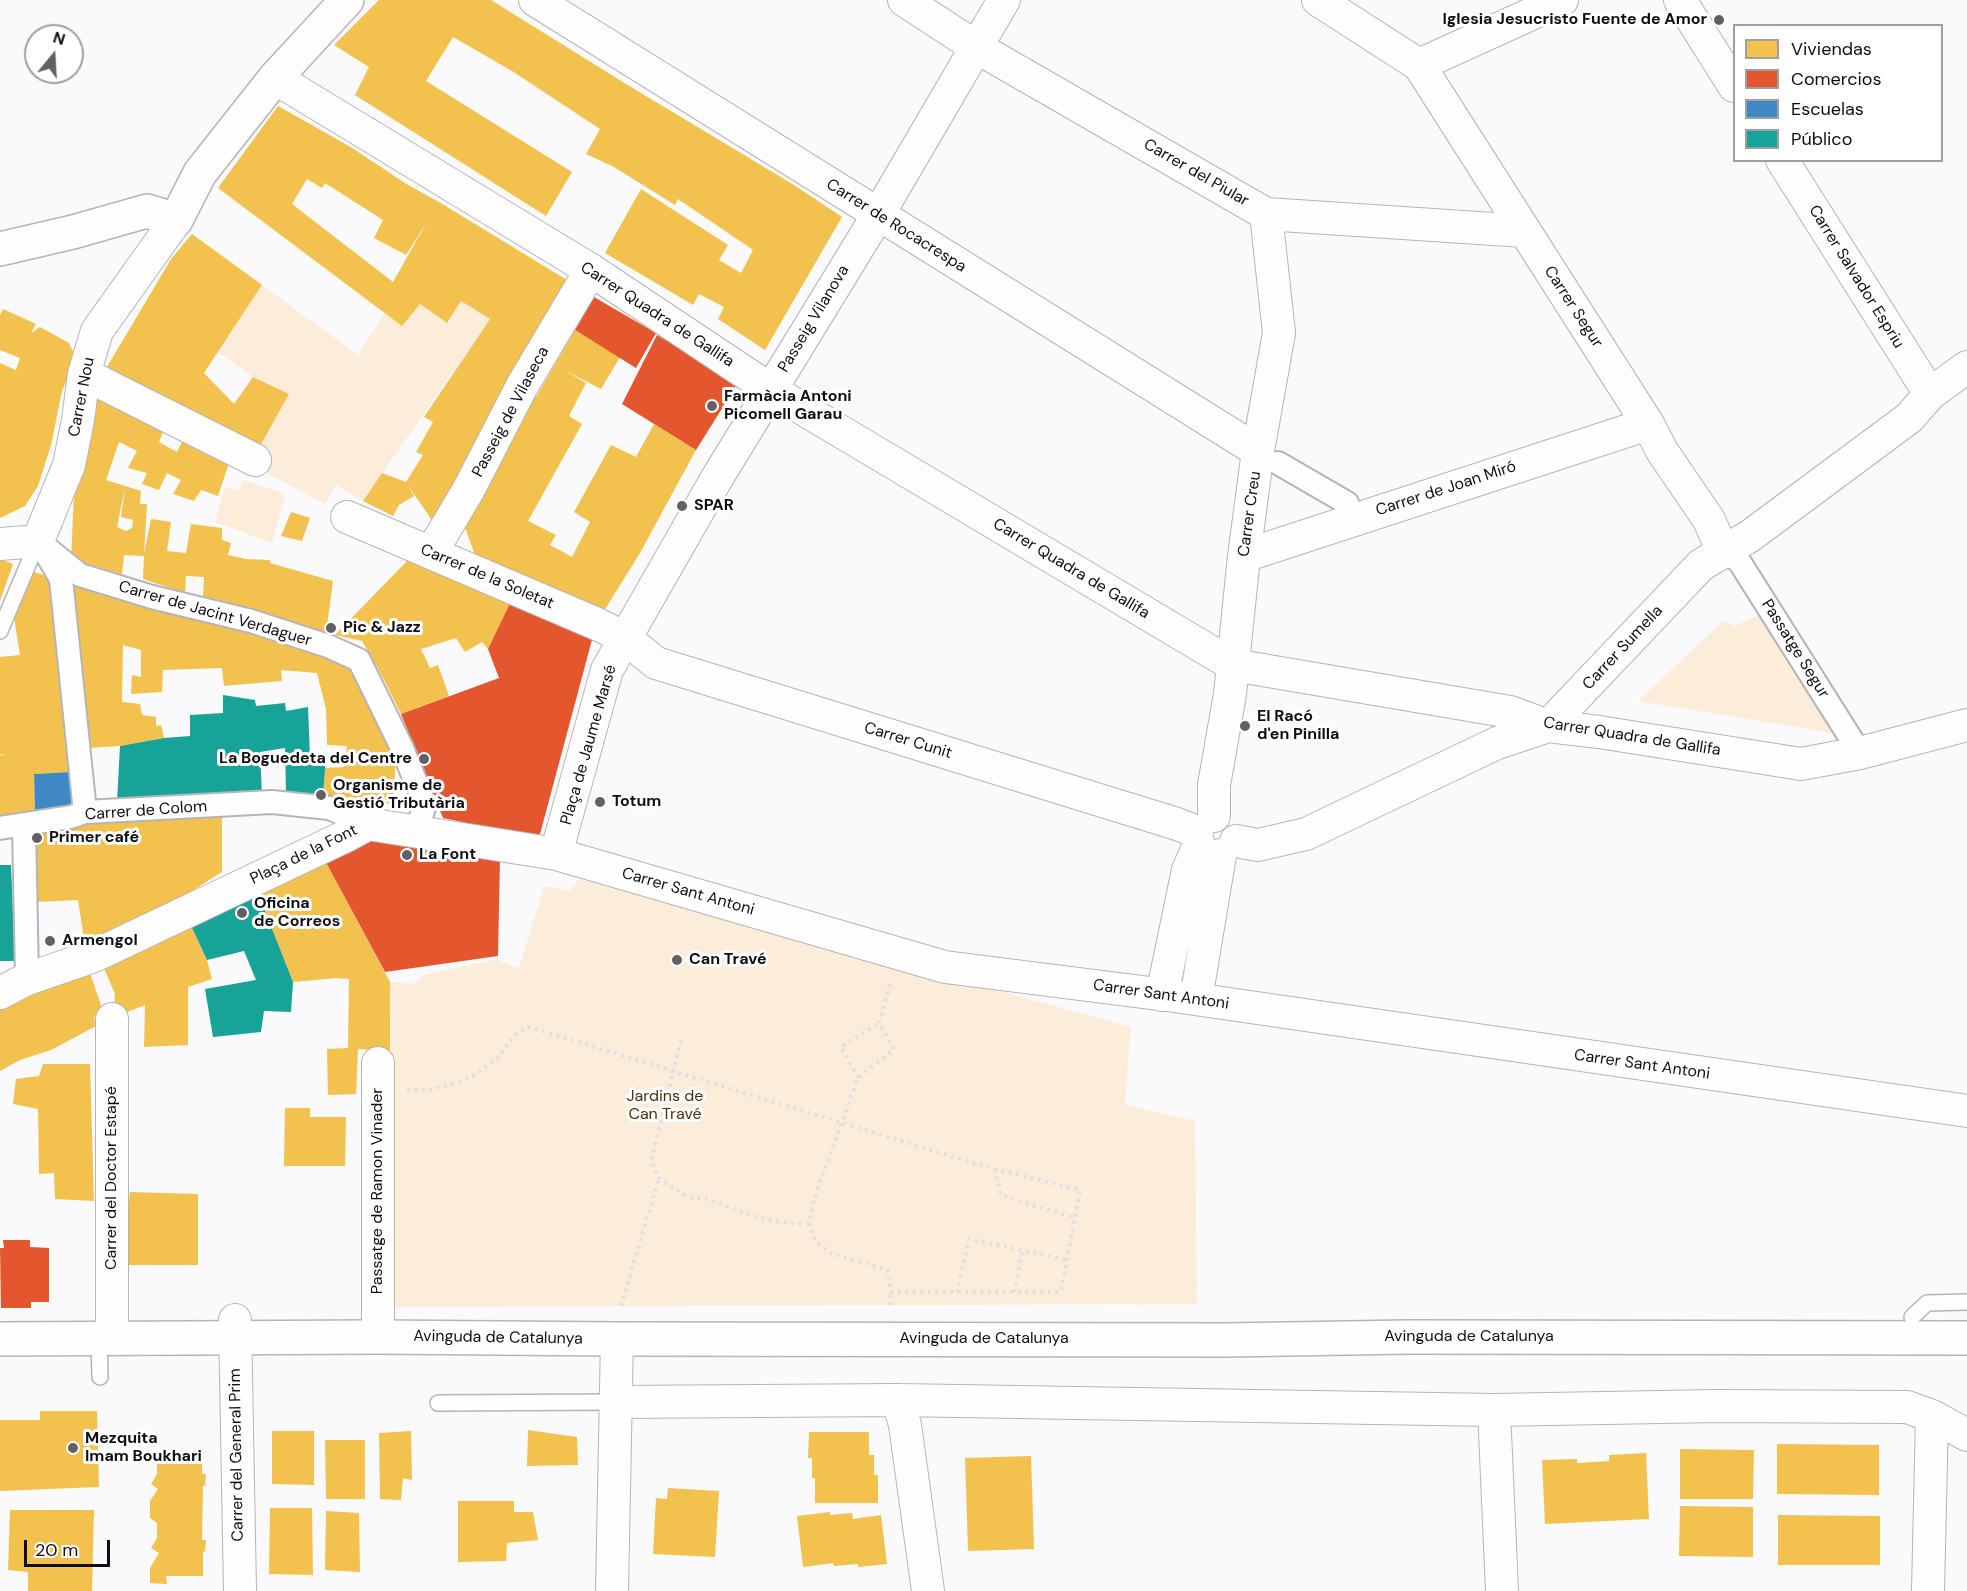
<!DOCTYPE html>
<meta charset="utf-8">
<style>
body{margin:0}
#map{position:relative;width:1967px;height:1591px;overflow:hidden;background:#faf9fb;font-family:"DM Sans",sans-serif}
canvas{display:block}
.legend{position:absolute;left:1733px;top:24px;width:210px;height:138px;box-sizing:border-box;background:#fff;border:2px solid #9f9fa1;margin:0;padding:8px 10px;list-style:none;font-size:18px;color:#100e14}
.legend li{display:flex;align-items:center;gap:12px;height:30px}
.legend b{width:30px;border:2px solid #9f9fa1}
.north{position:absolute;left:24px;top:24px;width:60px;height:60px;box-sizing:border-box;background:#fff;border:2px solid #9f9fa1;border-radius:50%;rotate:18deg;font-size:16px;font-weight:700;line-height:24px;text-align:center;color:#100e14}
.north::after{content:'';display:block;margin:auto;width:21px;height:27px;background:#626065;clip-path:polygon(50% 0,100% 100%,50% 72%,0 100%)}
.scale{position:absolute;left:24px;top:1540px;width:86px;height:27px;box-sizing:border-box;border:3px solid #100e14;border-top:0;padding-left:8px;font-size:18px;line-height:21px;white-space:nowrap;color:#100e14;-webkit-text-stroke:4px #fff;paint-order:stroke}
</style>
<div id="map">
<canvas width="1967" height="1591"></canvas>
<ul class="legend">
<li><b style="height:16px;background:#f2c14e"></b>Viviendas</li>
<li><b style="height:16px;background:#e4572e"></b>Comercios</li>
<li><b style="height:16px;background:#3f88c5"></b>Escuelas</li>
<li><b style="height:16px;background:#17a398"></b>Público</li>
</ul>
<div class="north">N</div>
<div class="scale">20 m</div>
</div>
<script>
const ctx = document.querySelector('canvas').getContext('2d');
ctx.lineJoin = 'round';
function paint(path, color) { ctx.fillStyle = color; ctx.fill(path, 'evenodd'); }
const toPath = rows => new Path2D(rows.map(r => 'M' + r).join(''));
function strokePath(path, color, width, dash) { ctx.strokeStyle = color; ctx.lineWidth = width; ctx.lineCap = dash ? 'butt' : 'round'; ctx.setLineDash(dash || []); ctx.stroke(path); }
function write(font, color, halo, rows, align = 'center') {
  ctx.font = font + ' "DM Sans",sans-serif'; ctx.lineWidth = 6; ctx.setLineDash([]); ctx.textBaseline = 'middle'; ctx.strokeStyle = halo; ctx.fillStyle = color; for (const [text, x, y, turn = 0] of rows) {
    ctx.save(); ctx.translate(x, y); ctx.rotate((+turn || 0) * Math.PI / 180); ctx.textAlign = isNaN(turn) ? turn : align; if (halo) ctx.strokeText(text, 0, 0); ctx.fillText(text, 0, 0); ctx.restore();
  }
}
paint(toPath([
 [262,285,358,355,385,313,420,304,446,323,461,301,490,319,363,501,336,485,325,504,263,471,258,450,289,394,253,377,218,352],
 [243,480,285,494,272,543,215,522,225,487,239,490],
 [1759,615,1838,734,1638,701,1723,621,1735,626],
 [582,876,1131,1027,1125,1105,1195,1121,1197,1304,391,1307,390,982,413,984,424,975,496,959,519,968,544,886,569,891]
]), '#fceddb');
paint(toPath([
 [379,0,491,0,626,84,794,185,842,217,765,350,718,319,724,307,699,294,693,305,605,253,641,189,728,245,719,260,741,273,753,250,678,199,675,205,614,167,586,154,600,129,512,71,453,37,426,81,572,172,546,216,355,95,369,67,334,45],
 [278,106,349,146,408,185,439,202,567,280,436,526,407,484,414,496,399,505,393,516,363,501,382,473,406,482,423,455,416,452,433,422,424,417,490,319,461,301,447,323,420,304,402,326,218,188],
 [307,179,322,188,325,183,383,220,374,238,406,255,427,222,393,282,292,204],
 [192,234,262,285,204,373,234,404,253,377,289,394,258,450,107,367,171,259],
 [3,309,36,324,31,333,40,327,69,343,74,354,69,369,71,370,62,391,51,445,38,486,25,506,0,518,0,363,16,370,20,358,0,350,0,315],
 [575,330,620,357,601,389,566,371,586,383,569,416,582,424,528,521,556,535,550,545,572,557,590,522,574,512,611,445,636,457,654,424,696,450,640,553,604,611,475,555,464,525,534,396,536,397],
 [93,395,164,430,159,442,177,452,183,439,229,463,218,496,201,490,194,501,173,494,181,480,167,473,159,490,142,484,147,473,128,468,137,451,119,442,106,480,141,491,140,504,147,504,144,554,151,519,171,522,167,551,186,553,191,524,222,528,222,540,231,543,228,555,246,559,270,560,270,563,333,581,326,633,245,607,203,598,204,577,186,576,185,593,143,579,144,556,124,555,122,574,71,559,74,494],
 [125,487,121,517,133,520,132,528,126,531,117,527],
 [291,512,310,518,302,541,281,536],
 [0,559,13,564,0,601],
 [409,559,511,601,488,649,482,642,465,652,456,638,421,649,430,668,438,665,449,696,401,714,380,672,362,641,335,635],
 [30,571,51,577,56,653,71,772,34,774,35,812,0,815,0,755,7,756,0,754,0,657,20,655,14,617],
 [68,582,278,638,332,657,350,670,368,693,396,759,393,804,323,797,325,768,344,767,347,746,327,745,326,709,317,673,281,670,282,681,224,686,222,668,163,670,162,692,131,694,132,675,141,677,141,650,123,645,122,702,140,704,142,715,156,717,156,726,161,725,164,738,120,746,87,748],
 [222,810,222,872,150,917,85,945,78,900,35,902,31,829,140,813],
 [323,857,390,982,390,1051,358,1049,356,1094,328,1095,327,1049,348,1048,349,979,337,978,293,982,256,888],
 [187,917,207,960,212,979,188,987,188,1045,144,1047,145,1005,120,1015,114,1009,115,994,101,961],
 [88,967,103,1011,94,1017,96,1026,51,1050,20,1060,0,1071,0,1006],
 [43,1064,90,1064,94,1201,55,1199,54,1173,39,1174,38,1109,13,1104,16,1079,39,1076],
 [285,1108,310,1108,310,1117,346,1117,345,1166,284,1166],
 [130,1192,198,1194,198,1265,123,1265],
 [40,1411,97,1411,99,1487,0,1491,0,1420,40,1420],
 [528,1430,577,1437,578,1465,527,1466],
 [272,1431,314,1431,314,1485,272,1484],
 [411,1431,412,1480,403,1478,401,1500,380,1499,379,1433],
 [809,1432,869,1432,869,1455,874,1455,874,1475,878,1475,878,1503,815,1503,815,1478,812,1478,812,1458,808,1458],
 [325,1440,365,1440,365,1499,326,1499],
 [1777,1444,1879,1445,1879,1495,1777,1494],
 [1680,1449,1754,1450,1753,1499,1680,1499],
 [157,1452,202,1453,202,1474,206,1474,205,1486,203,1486,202,1540,206,1540,205,1552,203,1551,203,1576,166,1576,167,1584,150,1583,150,1568,159,1553,151,1548,157,1538,157,1523,150,1518,150,1501,158,1489,151,1484,157,1474],
 [1646,1453,1649,1519,1545,1524,1542,1460,1577,1459,1577,1463,1609,1461,1609,1455],
 [1031,1456,1034,1549,968,1551,965,1458],
 [668,1488,719,1491,715,1557,653,1554,656,1498,667,1499],
 [458,1501,514,1501,514,1512,533,1512,538,1540,507,1543,506,1561,458,1562],
 [1680,1506,1753,1507,1753,1557,1679,1556],
 [270,1508,312,1508,313,1575,269,1574],
 [10,1510,94,1510,92,1591,28,1591,28,1572,8,1570],
 [326,1511,359,1513,360,1572,325,1570],
 [830,1512,830,1515,852,1513,853,1519,881,1515,887,1564,858,1567,858,1564,834,1566,833,1563,803,1567,797,1516],
 [1778,1515,1880,1516,1880,1565,1778,1565]
]), '#f2c14e');
paint(toPath([
 [594,297,656,333,636,368,575,330],
 [657,335,738,383,696,450,622,404],
 [511,601,593,636,539,838,443,818,401,714,499,678,488,649],
 [366,838,500,859,498,956,385,972,323,857],
 [3,1240,30,1240,30,1247,49,1248,49,1302,31,1302,31,1308,1,1308,0,1248,4,1248]
]), '#e4572e');
paint(toPath([
 [71,772,73,808,35,812,34,774]
]), '#3f88c5');
paint(toPath([
 [223,695,255,700,256,706,285,703,286,711,308,707,310,757,326,756,323,797,286,793,285,748,260,752,262,795,117,802,120,746,164,738,190,736,190,715,223,713],
 [0,865,11,865,15,961,0,961],
 [256,888,293,982,291,1012,264,1011,261,1032,213,1037,205,989,256,980,244,951,207,960,187,917]
]), '#17a398');
const service = toPath([
 [0,631,38,541],
 [1912,1317,1927,1303,1967,1302],
 [99,1339,100,1377],
 [438,1403,615,1402]
]);
const pedestrian = toPath([
 [1278,463,1347,503],
 [38,541,80,575,152,597,251,621,328,646,359,660,402,748,425,805,416,831],
 [1723,552,1739,561,1860,753],
 [47,555,61,579,85,812],
 [24,826,27,979],
 [0,828,71,817,85,812,272,802,329,808,368,824]
]);
const minor = toPath([
 [535,0,1258,451],
 [904,0,976,47,1266,214,1524,231],
 [1318,0,1419,65,1648,424,1662,451,1709,520,1723,552],
 [1680,0,1734,86],
 [1419,65,1562,0],
 [275,78,591,270,771,390,1233,665,1510,712,1548,726,1599,732,1801,764,1860,753,1967,725],
 [1782,160,1930,394],
 [84,374,255,460],
 [347,517,597,624,625,638,656,663,1177,824,1197,832],
 [0,544,38,541,69,465,78,420,84,374,97,331,176,220],
 [431,553,469,489,522,386,591,270],
 [1244,556,1648,424],
 [1214,816,1214,785,1230,694,1244,556,1258,451,1279,333,1266,214],
 [1236,841,1258,845,1306,834,1497,743,1548,726,1701,565,1750,536,1909,418,1930,394,1967,367],
 [556,854,607,670,717,478,878,215,1004,0],
 [0,993,27,979,94,956,346,836,368,824,556,854,945,967,1174,996,1967,1111],
 [1162,995,1188,870,1199,845],
 [1196,999,1220,855],
 [235,1320,240,1591],
 [378,1320,378,1063],
 [112,1338,112,1019],
 [898,1400,905,1425,928,1591],
 [615,1402,898,1400,1494,1410,1716,1406,1907,1407,1932,1416,1967,1435],
 [1494,1410,1502,1591],
 [612,1591,617,1339],
 [1928,1591,1932,1416]
]);
const tertiary = toPath([
 [0,249,73,232,147,211,176,220,200,173,275,78,347,0]
]);
const primary = toPath([
 [0,1339,377,1337,617,1339,1225,1340,1409,1337,1967,1338]
]);
strokePath(service, '#b6b4b8', 18);
strokePath(pedestrian, '#b6b4b8', 26);
strokePath(minor, '#b6b4b8', 34);
strokePath(tertiary, '#b6b4b8', 36);
strokePath(primary, '#b6b4b8', 36);
strokePath(toPath([
 [681,1040,651,1161,659,1178,688,1197,708,1199,759,1218,794,1224,809,1223],
 [858,1078,841,1047,879,1023],
 [407,1090,434,1089,470,1078,497,1059,515,1035,529,1027,970,1162,995,1169,1080,1190,1061,1292,891,1292,888,1270,830,1253,816,1242,809,1223,814,1199,858,1078,894,1049,879,1023,891,982],
 [995,1169,1001,1195,1075,1218],
 [957,1292,969,1239,1067,1260],
 [1014,1292,1023,1250],
 [890,1305,891,1292],
 [621,1306,659,1178]
]), '#e0e0e2', 4, [3, 4.5]);
strokePath(service, '#fefefe', 15);
strokePath(pedestrian, '#fefefe', 22);
strokePath(minor, '#fefefe', 32);
strokePath(tertiary, '#fefefe', 33);
strokePath(primary, '#fefefe', 33);
for (const [x, y, r, color] of [
 [1719,20,6,"#626065"],
 [712,406,6,"#626065"],
 [682,506,6,"#626065"],
 [331,628,6,"#626065"],
 [1245,726,6,"#626065"],
 [424,759,6,"#626065"],
 [321,795,6,"#626065"],
 [600,802,6,"#626065"],
 [37,838,6,"#626065"],
 [407,855,6,"#626065"],
 [242,913,6,"#626065"],
 [50,941,6,"#626065"],
 [677,960,6,"#626065"],
 [73,1448,6,"#626065"]
]) { const dot = new Path2D(); dot.arc(x, y, r, 0, 2 * Math.PI); ctx.fillStyle = color; ctx.fill(dot); strokePath(dot, '#fff', 2); }
write('bold 16px', '#100e14', '#fff', [
 ["Iglesia Jesucristo Fuente de Amor",1707,20,"right"],
 ["Farmàcia Antoni",724,397],
 ["Picomell Garau",724,415],
 ["SPAR",694,506],
 ["Pic & Jazz",343,628],
 ["El Racó",1257,717],
 ["d'en Pinilla",1257,735],
 ["La Boguedeta del Centre",412,759,"right"],
 ["Organisme de",333,786],
 ["Gestió Tributària",333,804],
 ["Totum",612,802],
 ["Primer café",49,838],
 ["La Font",419,855],
 ["Oficina",254,904],
 ["de Correos",254,922],
 ["Armengol",62,941],
 ["Can Travé",689,960],
 ["Mezquita",85,1439],
 ["Imam Boukhari",85,1457]
], 'left');
write('16px', '#100e14', '#fff', [
 ["Carrer del Piular",1196,173,30],
 ["Carrer de Rocacrespa",896,226,32],
 ["Carrer Salvador Espriu",1856,277,58],
 ["Carrer Segur",1573,307,57],
 ["Carrer Quadra de Gallifa",657,315,33],
 ["Passeig Vilanova",814,319,-59],
 ["Carrer Nou",82,397,-79],
 ["Passeig de Vilaseca",511,412,-62],
 ["Carrer de Joan Miró",1446,489,-18],
 ["Carrer Creu",1250,514,-82],
 ["Carrer Quadra de Gallifa",1071,569,31],
 ["Carrer de la Soletat",487,577,23],
 ["Carrer de Jacint Verdaguer",215,614,16],
 ["Carrer Sumella",1623,648,-47],
 ["Passatge Segur",1795,649,58],
 ["Carrer Quadra de Gallifa",1632,737,9],
 ["Carrer Cunit",908,741,17],
 ["Plaça de Jaume Marsé",589,745,-74],
 ["Carrer de Colom",146,811,-4],
 ["Plaça de la Font",304,855,-26],
 ["Carrer Sant Antoni",688,892,16],
 ["Carrer Sant Antoni",1161,995,8],
 ["Carrer Sant Antoni",1642,1065,8],
 ["Carrer del Doctor Estapé",112,1178,-90],
 ["Passatge de Ramon Vinader",378,1191,-90],
 ["Avinguda de Catalunya",1469,1337],
 ["Avinguda de Catalunya",498,1338,1],
 ["Avinguda de Catalunya",984,1339],
 ["Carrer del General Prim",237,1455,-91]
]);
write('16px', '#48300a', '#fff', [
 ["Jardins de",665,1097],
 ["Can Travé",665,1115]
]);
</script>
